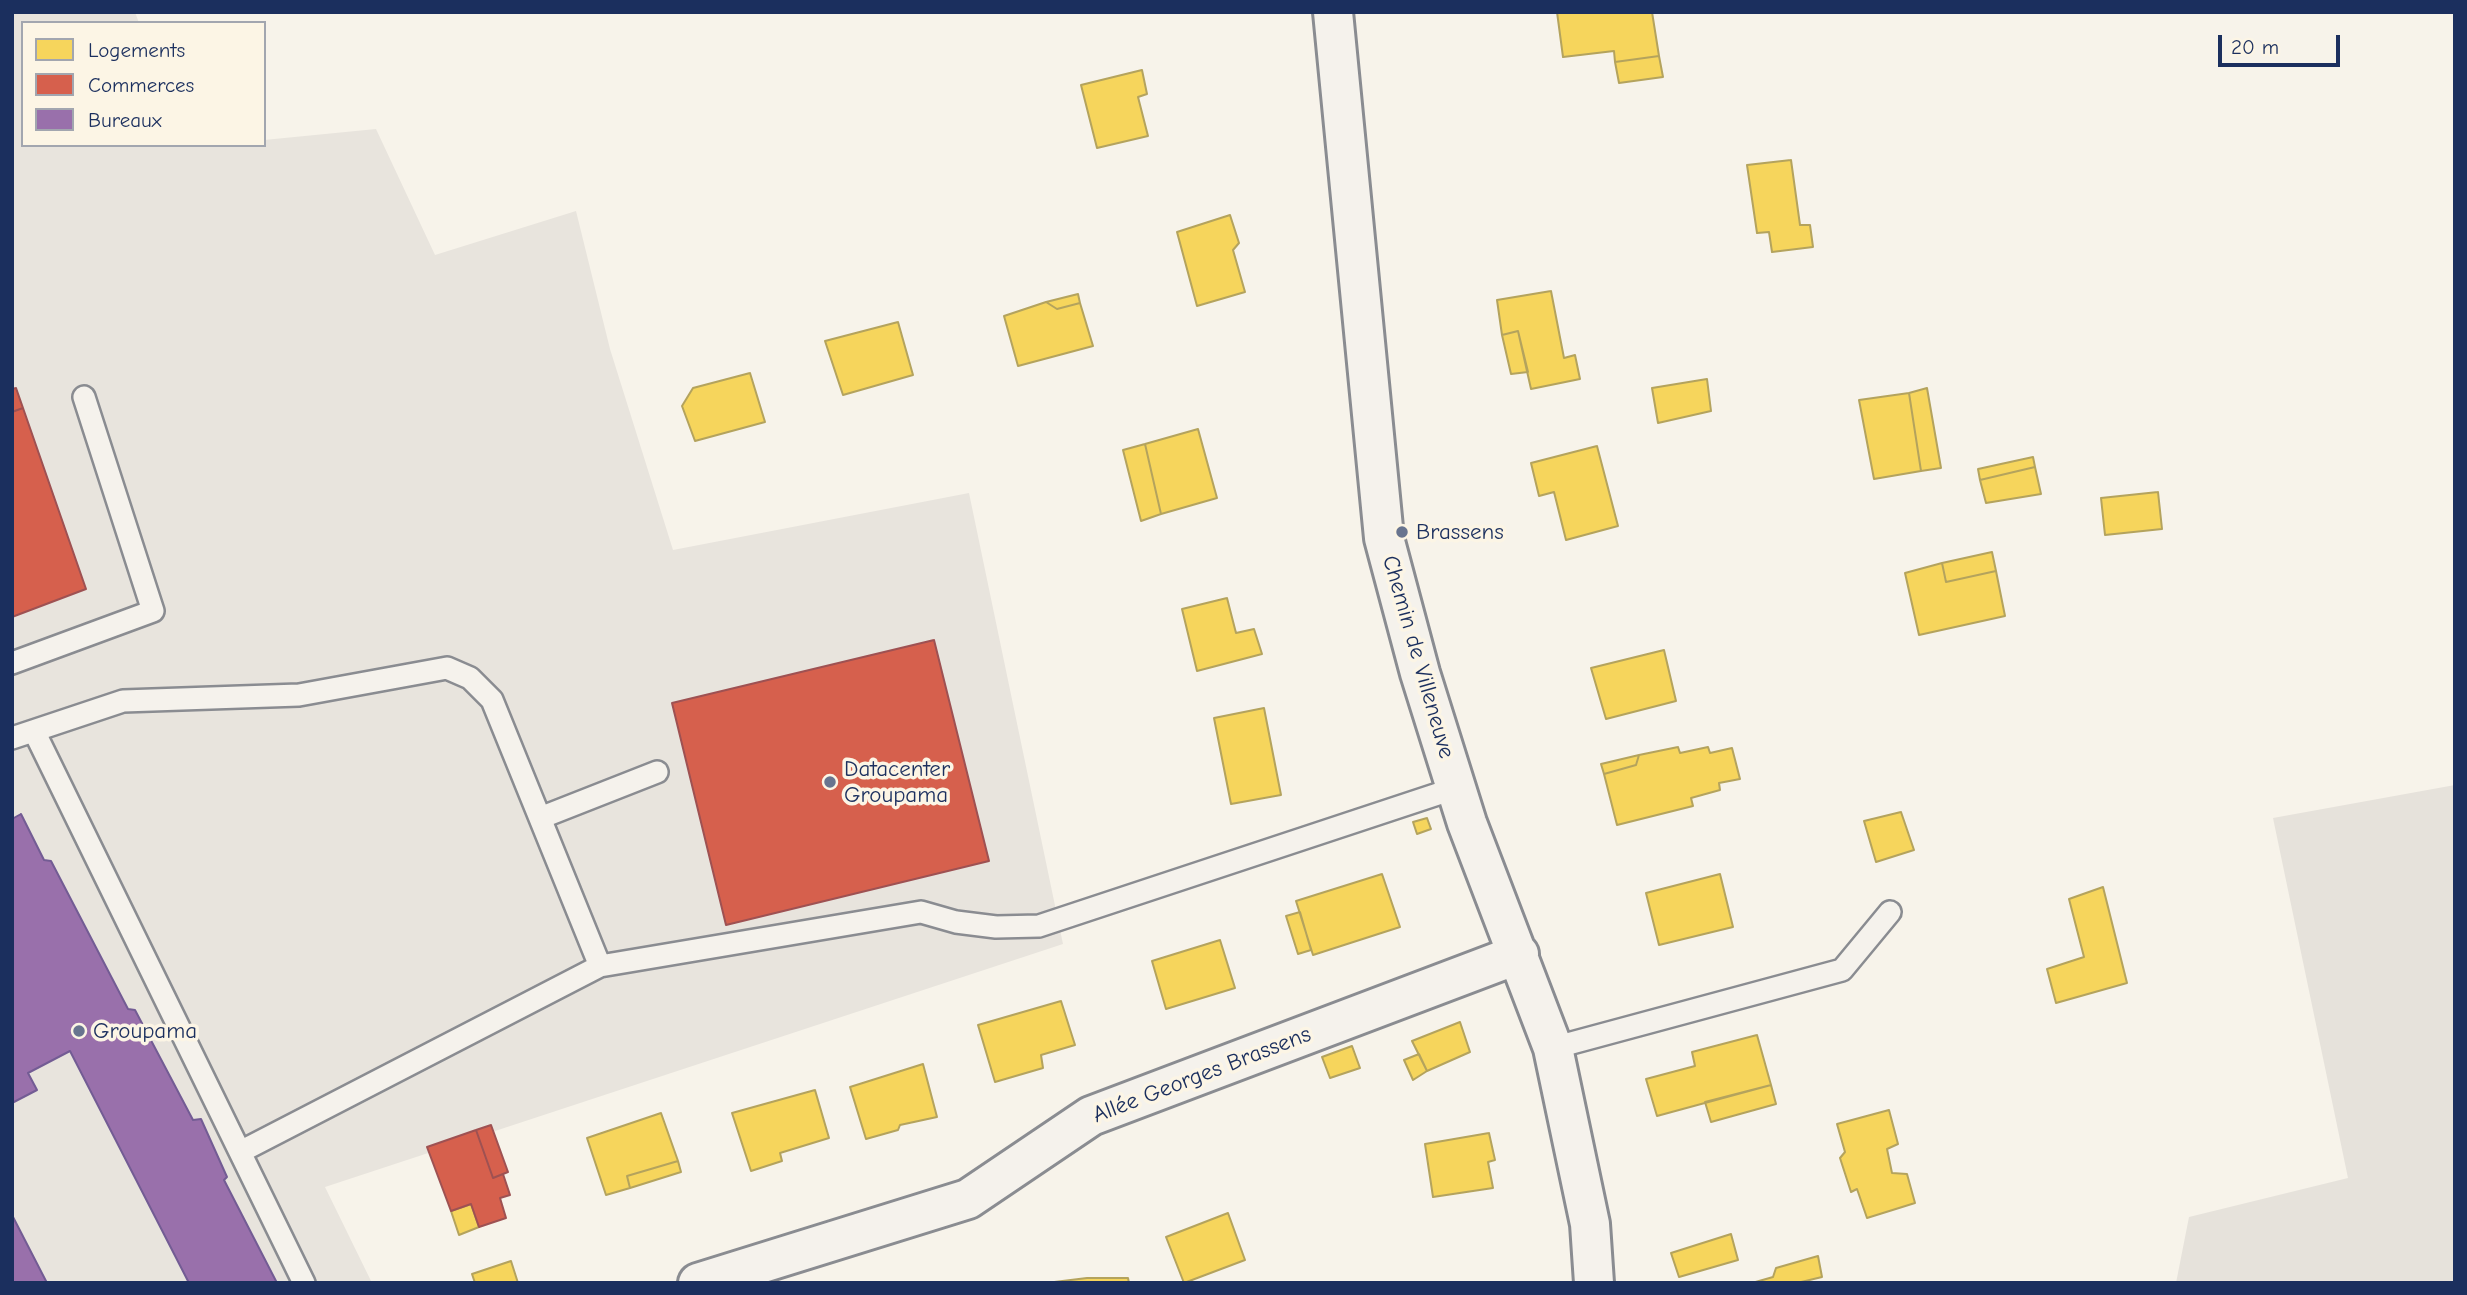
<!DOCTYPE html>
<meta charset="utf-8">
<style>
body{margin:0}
#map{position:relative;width:2467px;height:1295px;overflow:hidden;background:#f7f3ea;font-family:"Comic Neue",sans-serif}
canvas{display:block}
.frame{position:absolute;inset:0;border:14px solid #1b2f5e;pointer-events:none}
.legend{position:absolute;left:21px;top:21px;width:245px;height:126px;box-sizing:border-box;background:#fcf5e5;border:2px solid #a2a6af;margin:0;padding:9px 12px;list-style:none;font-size:21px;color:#1b2f5e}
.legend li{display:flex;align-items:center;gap:14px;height:35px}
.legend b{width:35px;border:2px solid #a2a6af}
.scale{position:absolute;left:2218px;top:35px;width:122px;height:32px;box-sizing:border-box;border:4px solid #1b2f5e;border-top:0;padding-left:9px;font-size:21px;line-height:24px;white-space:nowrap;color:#1b2f5e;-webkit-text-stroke:5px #fcf5e5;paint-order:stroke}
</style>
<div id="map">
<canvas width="2467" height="1295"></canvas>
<div class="frame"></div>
<ul class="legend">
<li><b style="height:19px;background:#f6d55c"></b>Logements</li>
<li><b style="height:19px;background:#d6604d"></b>Commerces</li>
<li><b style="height:19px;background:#9970ab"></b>Bureaux</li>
</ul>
<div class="scale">20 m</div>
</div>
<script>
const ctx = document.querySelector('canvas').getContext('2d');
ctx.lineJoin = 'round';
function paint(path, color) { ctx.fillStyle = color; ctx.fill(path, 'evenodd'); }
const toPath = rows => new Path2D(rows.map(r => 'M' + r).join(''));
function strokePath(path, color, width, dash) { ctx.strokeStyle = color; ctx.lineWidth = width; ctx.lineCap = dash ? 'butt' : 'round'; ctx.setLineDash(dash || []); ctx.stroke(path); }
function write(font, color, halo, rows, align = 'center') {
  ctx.font = font + ' "Comic Neue",sans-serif'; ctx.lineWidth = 7; ctx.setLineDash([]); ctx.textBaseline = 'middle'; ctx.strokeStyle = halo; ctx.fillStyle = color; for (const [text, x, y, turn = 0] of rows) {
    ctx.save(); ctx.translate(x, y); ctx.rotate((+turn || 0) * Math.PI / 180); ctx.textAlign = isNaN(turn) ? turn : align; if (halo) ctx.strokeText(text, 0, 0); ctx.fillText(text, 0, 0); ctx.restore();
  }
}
paint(toPath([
 [12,12,135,12,139,23,23,23,23,145,264,145,264,140,376,129,435,255,576,211,610,349,673,550,969,493,1063,944,325,1187,372,1283,12,1283]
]), '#e8e4dd');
paint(toPath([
 [2455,785,2455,1283,2176,1283,2189,1217,2348,1178,2273,818]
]), '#e6e2db');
const homes = toPath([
 [1557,12,1652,12,1659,56,1615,62,1614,51,1563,57,1557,12],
 [1659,56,1663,77,1619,83,1615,62,1659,56],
 [1142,70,1147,94,1138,97,1148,136,1097,148,1081,85,1142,70],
 [1791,160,1800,225,1810,225,1813,247,1772,252,1769,232,1757,233,1747,165,1791,160],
 [1230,215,1239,243,1233,250,1245,292,1197,306,1177,232,1230,215],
 [1551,291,1564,358,1575,355,1580,379,1531,389,1518,331,1502,335,1497,300,1551,291],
 [1078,294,1080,303,1057,309,1046,302,1078,294],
 [1046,302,1057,309,1080,303,1093,346,1018,366,1004,316,1046,302],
 [898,322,913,375,843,395,825,341,898,322],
 [1518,331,1528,372,1511,374,1502,335,1518,331],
 [750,373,765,422,695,441,682,406,693,388,750,373],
 [1707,379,1711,411,1658,423,1652,388,1707,379],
 [1927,388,1941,468,1921,471,1909,393,1927,388],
 [1909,393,1921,471,1874,479,1859,400,1909,393],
 [1198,429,1217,498,1161,514,1145,444,1198,429],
 [1145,444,1161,514,1141,521,1123,450,1145,444],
 [1597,446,1618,526,1566,540,1554,492,1539,496,1531,463,1597,446],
 [2033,457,2035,467,1980,480,1978,469,2033,457],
 [2035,467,2041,494,1986,503,1980,480,2035,467],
 [2158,492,2162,529,2105,535,2101,498,2158,492],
 [1992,552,1996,571,1946,582,1942,563,1992,552],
 [1942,563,1946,582,1996,571,2005,616,1919,635,1905,573,1942,563],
 [1227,598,1236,633,1254,629,1262,654,1197,671,1182,609,1227,598],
 [1664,650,1676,701,1606,719,1591,668,1664,650],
 [1264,708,1281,795,1231,804,1214,718,1264,708],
 [1678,747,1680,753,1708,747,1710,753,1732,748,1740,779,1719,783,1720,790,1691,798,1693,806,1617,825,1604,774,1636,765,1639,755,1678,747],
 [1639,755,1636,765,1604,774,1601,764,1639,755],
 [1901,812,1914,850,1876,862,1864,821,1901,812],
 [1427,818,1431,829,1417,834,1413,822,1427,818],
 [1382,874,1400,927,1313,955,1296,901,1382,874],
 [1720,874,1733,927,1659,945,1646,893,1720,874],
 [2103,887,2127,983,2056,1003,2047,969,2084,957,2069,899,2103,887],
 [1300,912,1311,950,1298,954,1286,916,1300,912],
 [1220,940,1235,988,1166,1009,1152,961,1220,940],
 [1061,1001,1075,1045,1041,1055,1043,1068,995,1082,978,1025,1061,1001],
 [1460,1022,1470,1052,1427,1071,1412,1041,1460,1022],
 [1757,1035,1771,1085,1657,1116,1646,1079,1695,1066,1692,1052,1757,1035],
 [1352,1046,1360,1068,1330,1078,1322,1057,1352,1046],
 [1419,1054,1427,1071,1413,1080,1404,1060,1419,1054],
 [923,1064,937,1117,900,1125,898,1130,866,1139,850,1087,923,1064],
 [1771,1085,1776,1104,1711,1122,1705,1102,1771,1085],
 [815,1090,829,1138,780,1153,782,1161,751,1171,732,1113,815,1090],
 [1889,1110,1898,1144,1887,1149,1892,1173,1907,1174,1915,1203,1867,1218,1857,1189,1851,1192,1840,1158,1845,1152,1837,1124,1889,1110],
 [661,1113,678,1161,627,1176,630,1188,606,1195,587,1138,661,1113],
 [1489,1133,1495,1160,1488,1162,1493,1188,1433,1197,1425,1144,1489,1133],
 [678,1161,681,1172,630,1188,627,1176,678,1161],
 [471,1204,479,1227,459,1235,451,1211,471,1204],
 [1228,1213,1245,1260,1184,1283,1166,1237,1228,1213],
 [1731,1234,1738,1260,1679,1277,1671,1253,1731,1234],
 [1818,1256,1822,1277,1797,1283,1752,1283,1773,1277,1776,1268,1818,1256],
 [511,1261,518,1283,475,1283,472,1274,511,1261],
 [1087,1278,1128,1278,1129,1283,1046,1283,1087,1278]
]);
paint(homes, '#f6d55c');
strokePath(homes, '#b4a35d', 2);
const shops = toPath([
 [16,388,23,408,12,412,12,389,16,388],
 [23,408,86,589,12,617,12,412,23,408],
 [934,640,989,861,726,925,672,703,934,640],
 [491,1125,508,1172,493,1178,476,1130,491,1125],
 [476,1130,493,1178,503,1174,510,1195,500,1198,506,1218,479,1227,471,1204,451,1211,427,1147,476,1130]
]);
paint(shops, '#d6604d');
strokePath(shops, '#9e5152', 2);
const offices = toPath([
 [21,814,44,860,51,861,128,1009,135,1010,193,1120,201,1119,227,1177,224,1180,277,1283,189,1283,70,1051,28,1073,37,1090,12,1103,12,819,21,814],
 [12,1215,47,1283,12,1283,12,1215]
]);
paint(offices, '#9970ab');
strokePath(offices, '#735c94', 2);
const service = toPath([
 [12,663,153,611,84,397],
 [34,731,304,1283],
 [12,738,123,701,299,695,447,668,470,678,492,700,600,966,921,912,956,922,996,927,1039,926,1456,788],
 [540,818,657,772],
 [1553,1048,1842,970,1890,912],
 [240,1152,600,966]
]);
const minor = toPath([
 [1333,12,1384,538,1420,673,1467,823,1553,1048,1590,1224,1594,1283],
 [698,1283,968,1199,1091,1116,1519,954]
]);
strokePath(service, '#8a8c91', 26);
strokePath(minor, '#8a8c91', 44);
strokePath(service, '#f5f2ec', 21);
strokePath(minor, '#f5f2ec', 38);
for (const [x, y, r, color] of [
 [1402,532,7,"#68748f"],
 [830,782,7,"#68748f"],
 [79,1031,7,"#68748f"]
]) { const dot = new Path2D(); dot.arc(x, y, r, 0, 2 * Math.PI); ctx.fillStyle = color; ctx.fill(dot); strokePath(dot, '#fcf5e5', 2.5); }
write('23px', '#1b2f5e', '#fcf5e5', [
 ["Brassens",1416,532],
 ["Datacenter",844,769],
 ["Groupama",844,795],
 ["Groupama",93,1031]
], 'left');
write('23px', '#1b2f5e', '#fcf5e5', [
 ["Chemin de Villeneuve",1418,657,74],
 ["Allée Georges Brassens",1202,1075,-21]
]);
</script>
